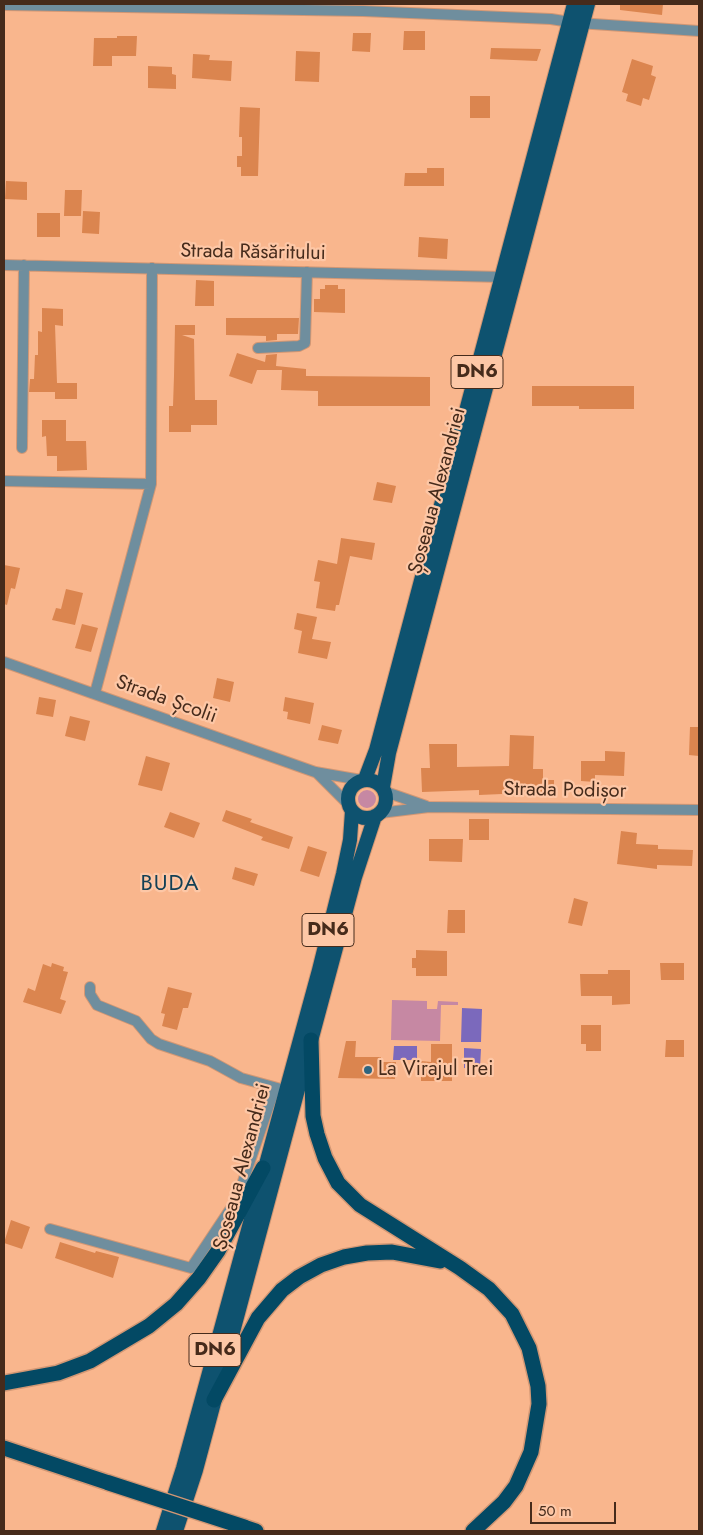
<!DOCTYPE html>
<meta charset="utf-8">
<style>
body{margin:0}
#map{position:relative;width:703px;height:1535px;overflow:hidden;background:#f9b68d;font-family:Jost,sans-serif}
canvas{display:block}
.frame{position:absolute;inset:0;border:5px solid #462b1b;pointer-events:none}
.scale{position:absolute;left:530px;top:1502px;width:86px;height:22px;box-sizing:border-box;border:2px solid #462b1b;border-top:0;padding-left:6px;font-size:15px;line-height:18px;white-space:nowrap;color:#462b1b;-webkit-text-stroke:4px #fdc7a6;paint-order:stroke}
</style>
<div id="map">
<canvas width="703" height="1535"></canvas>
<div class="frame"></div>
<div class="scale">50 m</div>
</div>
<script>
const ctx = document.querySelector('canvas').getContext('2d');
ctx.lineJoin = 'round';
function paint(path, color) { ctx.fillStyle = color; ctx.fill(path, 'evenodd'); }
const toPath = rows => new Path2D(rows.map(r => 'M' + r).join(''));
function strokePath(path, color, width, dash) { ctx.strokeStyle = color; ctx.lineWidth = width; ctx.lineCap = dash ? 'butt' : 'round'; ctx.setLineDash(dash || []); ctx.stroke(path); }
function write(font, color, halo, rows, align = 'center') {
  ctx.font = font + ' Jost,sans-serif'; ctx.lineWidth = 4.5; ctx.setLineDash([]); ctx.textBaseline = 'middle'; ctx.strokeStyle = halo; ctx.fillStyle = color; for (const [text, x, y, turn = 0] of rows) {
    ctx.save(); ctx.translate(x, y); ctx.rotate((+turn || 0) * Math.PI / 180); ctx.textAlign = isNaN(turn) ? turn : align; if (halo) ctx.strokeText(text, 0, 0); ctx.fillText(text, 0, 0); ctx.restore();
  }
}
paint(toPath([
 '358 799a9 9 0 1 1 18 0a9 9 0 1 1-18 0Z',
 [392,1000,427,1001,427,1009,437,1009,438,1001,458,1002,458,1005,441,1005,440,1041,391,1040]
]), '#c688a3');
paint(toPath([
 [462,1008,482,1009,481,1042,461,1042],
 [394,1046,417,1046,417,1060,393,1060],
 [464,1048,481,1049,480,1068,464,1068]
]), '#7b69bc');
paint(toPath([
 [620,4,663,4,662,15,620,10],
 [404,31,425,31,425,50,403,50],
 [353,33,371,33,370,52,352,51],
 [117,36,137,36,136,56,112,56,112,66,93,66,94,38,117,38],
 [491,48,541,49,537,61,490,59],
 [296,51,320,52,319,82,295,81],
 [193,54,210,55,209,60,232,61,231,81,192,78],
 [632,59,653,66,651,75,656,77,649,100,643,98,641,106,626,101,628,94,622,92],
 [148,66,172,67,172,74,176,75,176,89,148,88],
 [470,96,490,96,490,118,470,118],
 [240,107,260,108,258,176,241,176,241,167,237,167,237,156,242,156,242,137,239,137],
 [427,168,444,168,444,186,404,186,405,173,427,173],
 [6,181,27,182,27,200,5,199],
 [65,190,82,190,81,216,64,216],
 [83,211,100,212,99,234,82,233],
 [37,213,60,213,60,237,37,237],
 [419,237,448,239,447,259,418,257],
 [196,280,214,281,214,306,195,306],
 [325,285,338,285,338,289,345,289,345,313,314,312,314,299,320,299,320,289,325,289],
 [42,308,63,309,63,326,55,325,57,383,77,383,77,399,55,399,55,392,29,392,30,379,34,379,35,355,38,355,38,331,42,332],
 [226,318,299,318,298,334,277,334,277,340,266,341,266,336,226,335],
 [175,325,195,325,195,335,182,335,194,339,195,400,217,400,217,425,191,425,191,432,169,432,169,406,173,406,174,376],
 [237,353,265,362,266,355,277,354,276,366,306,369,306,376,430,377,430,406,318,406,318,391,281,390,282,370,257,370,252,384,229,376],
 [532,386,634,386,634,409,579,409,579,406,532,406],
 [42,420,66,420,66,441,86,441,87,470,57,471,57,456,47,456,46,436,42,437],
 [377,482,396,486,392,503,373,500],
 [341,538,375,543,372,560,350,556,339,605,336,605,335,611,316,608,320,582,314,581,318,560,337,564],
 [4,565,20,568,15,589,11,588,7,605,4,604],
 [66,589,83,593,75,625,52,620,56,608,61,609],
 [297,613,317,617,312,639,331,642,327,659,298,653,302,631,294,629],
 [82,624,98,628,91,652,75,648],
 [217,678,234,682,230,702,213,698],
 [39,697,56,700,53,717,36,714],
 [285,697,314,703,310,724,287,719,288,712,283,711],
 [70,716,90,721,85,741,65,736],
 [322,725,342,730,338,744,318,740],
 [690,727,699,727,699,756,689,755],
 [510,735,534,736,533,769,543,769,543,780,554,780,554,792,502,792,502,794,479,795,479,790,422,792,421,768,430,768,429,744,457,744,457,767,509,766],
 [605,751,625,752,624,776,595,775,595,782,581,781,581,761,605,761],
 [146,756,170,763,162,791,138,785],
 [226,810,252,819,250,822,293,837,289,849,261,840,263,837,222,821],
 [170,812,200,823,194,838,164,827],
 [469,819,489,819,489,840,469,840],
 [621,831,637,833,636,844,658,845,658,849,693,850,692,866,657,865,657,869,617,864],
 [429,839,463,839,462,862,429,861],
 [308,846,327,852,319,877,300,871],
 [235,867,258,874,254,886,232,879],
 [574,898,588,902,582,926,568,923],
 [448,910,465,910,465,933,447,933],
 [416,950,447,951,447,976,416,976,416,968,412,968,412,958,416,958],
 [52,963,64,967,63,971,68,972,60,999,66,1001,61,1014,23,1002,28,988,35,991,43,964,51,967],
 [660,963,684,963,684,980,661,980],
 [608,970,630,970,630,1004,612,1005,612,996,581,996,580,974,608,974],
 [168,987,192,993,188,1008,183,1008,177,1030,162,1026,165,1014,161,1013],
 [581,1025,601,1025,601,1051,586,1051,586,1044,581,1044],
 [666,1040,684,1040,684,1057,665,1057],
 [346,1041,356,1041,355,1057,381,1057,381,1062,396,1062,395,1079,338,1078],
 [431,1044,452,1044,452,1081,421,1081,421,1061,431,1062],
 [11,1220,30,1227,22,1249,4,1243],
 [60,1242,95,1253,96,1251,119,1257,113,1278,55,1258]
]), '#db854f');
const minor = toPath([
 [4,5,363,11,551,19,570,22],
 [4,265,502,277],
 [258,348,299,346,305,343,307,272],
 [22,448,24,265],
 [4,481,151,484],
 [4,662,315,772,361,780],
 [95,693,151,484,152,268],
 [316,772,348,804],
 [386,792,426,806],
 [380,813,429,807,699,810],
 [90,987,90,994,97,1005,136,1021,151,1039,159,1044,210,1061,241,1078,281,1089],
 [50,1229,191,1268,237,1199,275,1088]
]);
const tertiary = toPath([
 [578,23,699,31]
]);
const trunk = toPath([
 [365,779,376,750,574,4],
 '348 799a19 19 0 1 1 38 0a19 19 0 1 1-38 0Z',
 [383,787,389,753,588,4],
 [163,1531,183,1468,319,970,343,874,350,840,352,811],
 [176,1531,196,1470,355,877,375,816]
]);
const motorway = toPath([
 [311,1040,313,1116,317,1134,325,1158,338,1183,360,1205,460,1268,489,1289,512,1314,529,1348,538,1386,539,1404,531,1452,516,1486,504,1502,473,1531],
 [4,1383,58,1373,90,1361,149,1326,176,1304,199,1278,218,1251,263,1168],
 [214,1400,258,1318,282,1290,299,1277,321,1265,344,1257,367,1253,392,1252,440,1261],
 [4,1448,109,1483],
 [244,1527,256,1531]
]);
strokePath(minor, '#d29774', 12);
strokePath(tertiary, '#d29774', 12);
strokePath(trunk, '#d29774', 16);
strokePath(motorway, '#d29774', 18);
strokePath(minor, '#6f8e9e', 10);
strokePath(tertiary, '#6f8e9e', 10);
strokePath(trunk, '#0e526f', 14);
strokePath(motorway, '#034964', 15);
const motorwayBridge = toPath([
 [109,1483,244,1527]
]);
strokePath(motorwayBridge, '#d29774', 18, []);
strokePath(motorwayBridge, '#034964', 15);
for (const [x, y, r, color] of [
 [368,1070,5,"#2e6580"]
]) { const dot = new Path2D(); dot.arc(x, y, r, 0, 2 * Math.PI); ctx.fillStyle = color; ctx.fill(dot); strokePath(dot, '#fdc7a6', 2); }
for (const [x, y, w] of [
 [477,372,52],
 [328,930,52],
 [215,1350,52]
]) { const box = new Path2D(); box.roundRect(x - w / 2, y - 16.5, w, 33, 4); ctx.fillStyle = '#fdc7a6'; ctx.fill(box); strokePath(box, '#462b1b', 1); }
write('bold 19px', '#462b1b', null, [
 ["DN6",477,372],
 ["DN6",328,930],
 ["DN6",215,1350]
]);
write('20px', '#462b1b', '#fdc7a6', [
 ["Strada Răsăritului",253,253,1],
 ["Șoseaua Alexandriei",438,491,-75],
 ["Strada Școlii",166,700,20],
 ["Strada Podișor",565,791,1],
 ["Șoseaua Alexandriei",243,1167,-75]
]);
write('20px', '#462b1b', '#fdc7a6', [
 ["La Virajul Trei",378,1070]
], 'left');
ctx.letterSpacing = '1px';
write('22px', '#134055', '#fdc7a6', [
 ["BUDA",170,885]
]);
ctx.letterSpacing = '0px';
</script>
